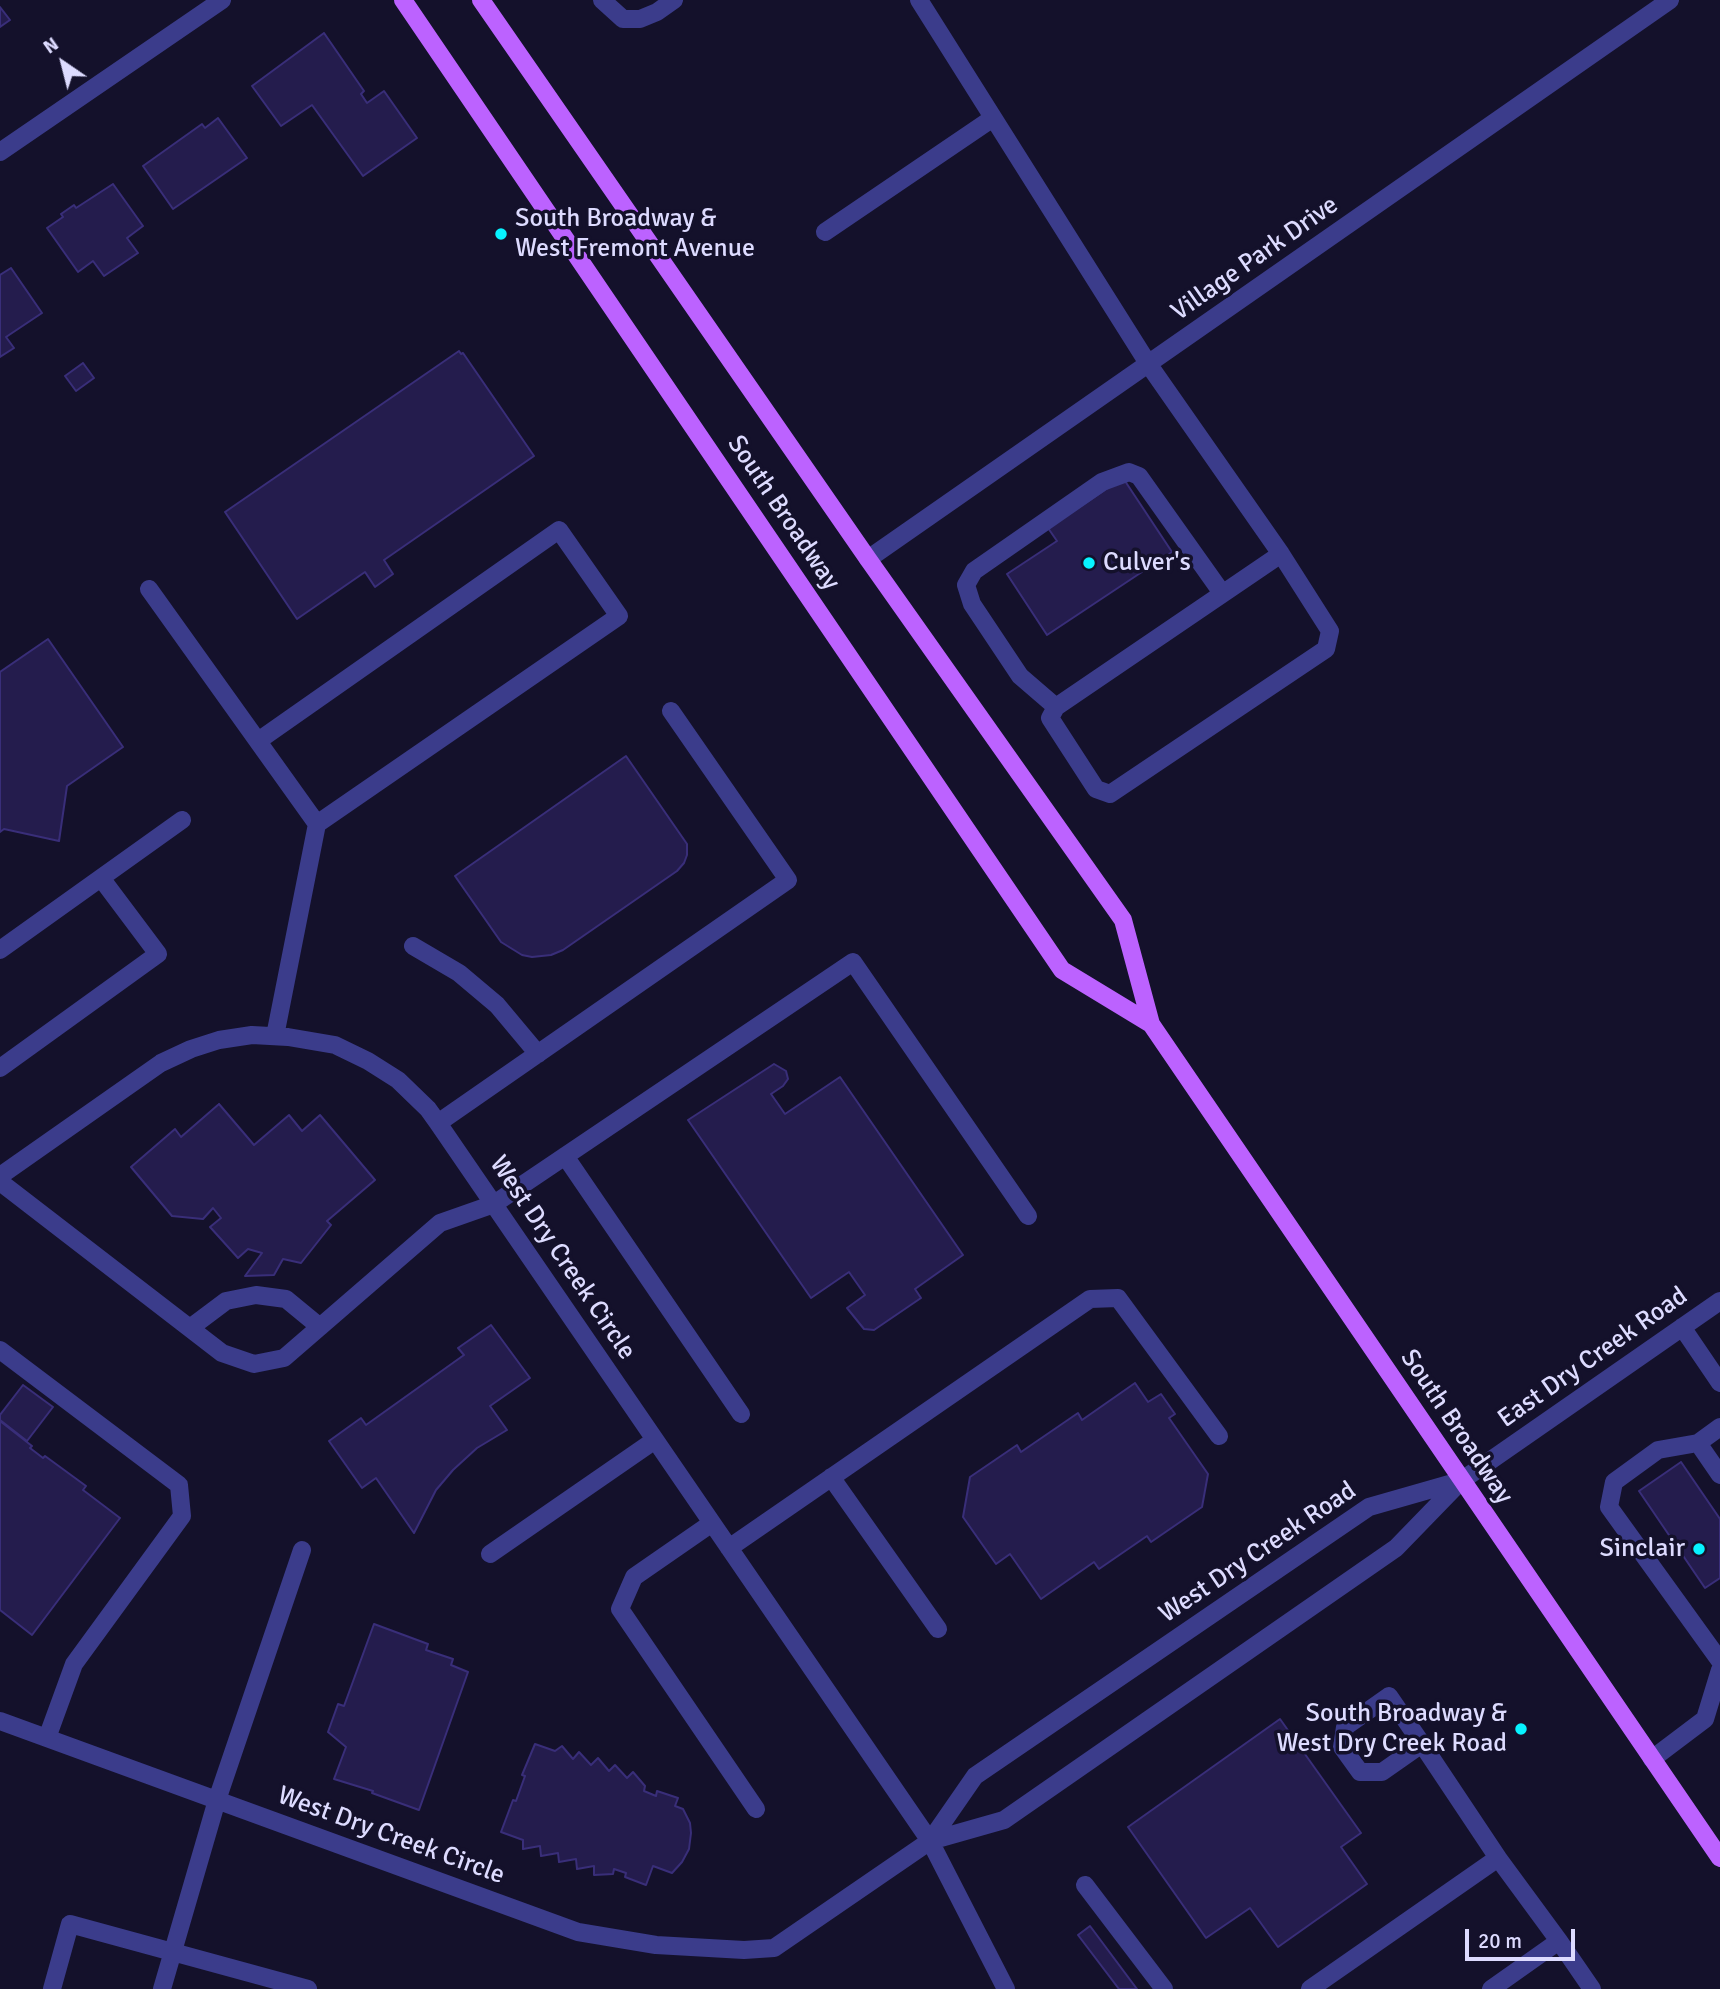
<!DOCTYPE html>
<style>
body{margin:0}
#map{position:relative;width:1720px;height:1989px;overflow:hidden;background:#14112b;font-family:Signika,sans-serif}
canvas{display:block}
.north{position:absolute;left:28px;top:28px;width:70px;height:70px;-webkit-text-stroke:5px #14112b;paint-order:stroke;rotate:325deg;font-size:19px;font-weight:700;line-height:28px;text-align:center;color:#dddbff}
.north::after{content:'';display:block;margin:auto;width:24px;height:32px;background:#dddbff;clip-path:polygon(50% 0,100% 100%,50% 72%,0 100%)}
.scale{position:absolute;left:1465px;top:1929px;width:110px;height:32px;box-sizing:border-box;border:4px solid #dddbff;border-top:0;padding-left:9px;font-size:21px;line-height:24px;white-space:nowrap;color:#dddbff;-webkit-text-stroke:5px #14112b;paint-order:stroke}
</style>
<div id="map">
<canvas width="1720" height="1989"></canvas>
<div class="north">N</div>
<div class="scale">20 m</div>
</div>
<script>
const ctx = document.querySelector('canvas').getContext('2d');
ctx.lineJoin = 'round';
function paint(path, color) { ctx.fillStyle = color; ctx.fill(path, 'evenodd'); }
const toPath = rows => new Path2D(rows.map(r => 'M' + r).join(''));
function strokePath(path, color, width, dash) { ctx.strokeStyle = color; ctx.lineWidth = width; ctx.lineCap = dash ? 'butt' : 'round'; ctx.setLineDash(dash || []); ctx.stroke(path); }
function write(font, color, halo, rows, align = 'center') {
  ctx.font = font + ' Signika,sans-serif'; ctx.lineWidth = 7; ctx.setLineDash([]); ctx.textBaseline = 'middle'; ctx.strokeStyle = halo; ctx.fillStyle = color; for (const [text, x, y, turn = 0] of rows) {
    ctx.save(); ctx.translate(x, y); ctx.rotate((+turn || 0) * Math.PI / 180); ctx.textAlign = isNaN(turn) ? turn : align; if (halo) ctx.strokeText(text, 0, 0); ctx.fillText(text, 0, 0); ctx.restore();
  }
}
const building = toPath([
 [0,7,10,20,0,27,0,7],
 [324,33,364,91,361,94,367,103,384,91,417,138,363,176,312,105,281,126,252,86,324,33],
 [218,118,247,158,173,209,143,166,202,124,205,128,218,118],
 [113,184,143,226,127,238,138,253,104,276,93,261,78,272,47,228,63,217,61,214,74,205,76,208,113,184],
 [11,268,42,313,6,337,14,348,0,357,0,275,11,268],
 [459,351,461,354,463,353,534,456,384,560,393,574,375,587,365,572,297,619,225,512,459,351],
 [83,363,94,378,76,391,65,376,83,363],
 [1123,478,1172,552,1047,635,1007,574,1057,541,1048,528,1123,478],
 [48,639,123,747,67,786,59,841,4,829,0,832,0,672,48,639],
 [626,756,687,844,687,855,684,863,677,871,563,950,551,955,532,957,522,955,501,942,455,876,626,756],
 [774,1064,786,1071,788,1079,783,1086,771,1094,785,1114,840,1077,963,1255,915,1289,921,1298,874,1330,864,1329,847,1308,865,1295,849,1272,811,1298,688,1120,774,1064],
 [219,1104,254,1145,289,1115,302,1131,320,1115,375,1180,327,1221,331,1225,301,1263,283,1259,274,1275,245,1276,262,1253,248,1249,238,1258,210,1227,221,1218,213,1208,203,1219,172,1216,131,1167,175,1129,181,1137,219,1104],
 [491,1325,530,1378,490,1406,507,1430,477,1448,453,1470,436,1490,414,1533,376,1478,362,1488,329,1441,361,1418,366,1425,464,1355,458,1348,491,1325],
 [1135,1383,1148,1402,1161,1394,1175,1414,1169,1418,1208,1474,1202,1507,1151,1542,1147,1536,1099,1569,1094,1562,1041,1599,1010,1554,996,1564,963,1517,970,1477,1017,1445,1021,1452,1078,1413,1082,1420,1135,1383],
 [23,1385,53,1407,27,1441,0,1420,0,1415,23,1385],
 [0,1421,32,1446,30,1448,43,1458,45,1456,86,1486,83,1490,120,1518,32,1635,0,1610,0,1421],
 [1681,1462,1720,1519,1720,1578,1705,1588,1639,1491,1681,1462],
 [374,1624,428,1644,426,1650,453,1659,451,1665,468,1672,419,1810,372,1793,373,1791,334,1779,346,1747,328,1732,338,1704,344,1706,374,1624],
 [1280,1719,1361,1833,1341,1847,1367,1884,1278,1947,1250,1908,1206,1938,1128,1827,1280,1719],
 [535,1744,555,1751,562,1746,573,1759,579,1752,591,1765,598,1758,609,1771,615,1765,627,1778,633,1772,645,1786,644,1791,656,1796,657,1791,678,1798,675,1806,683,1809,690,1823,691,1833,689,1849,682,1862,672,1873,653,1866,646,1885,625,1877,626,1873,614,1869,613,1874,594,1875,594,1866,577,1869,576,1859,559,1862,558,1853,541,1856,540,1846,523,1849,523,1840,501,1832,513,1800,516,1801,525,1776,522,1775,535,1744],
 [1090,1926,1137,1989,1119,1989,1078,1935,1090,1926]
]);
paint(building, '#241c4d');
strokePath(building, '#392e79', 2);
strokePath(toPath([
 [602,0,623,19,640,19,657,12,674,0],
 [919,0,1149,365,1281,554,1330,631,1326,649,1110,794,1096,789,1050,718,1056,707,1281,554],
 [0,152,222,0],
 [825,232,993,118],
 [868,559,1670,0],
 [149,589,317,824,275,1036],
 [1056,707,1020,676,972,604,966,585,974,571,1102,482,1129,472,1139,476,1222,593],
 [258,741,559,530,619,616,317,824],
 [413,946,459,973,497,1005,538,1054],
 [0,950,182,820],
 [0,1068,158,954,101,878],
 [438,1123,788,880,671,711],
 [565,1156,741,1414],
 [0,1176,161,1063,191,1049,219,1040,252,1035,288,1037,335,1045,368,1061,398,1080,428,1109,438,1123,930,1841,1006,1989],
 [0,1182,222,1353,254,1364,284,1358,440,1223,494,1204,853,962,1028,1216],
 [1682,1327,1720,1383],
 [190,1328,226,1301,256,1295,286,1299,320,1327],
 [0,1350,179,1485,182,1516,74,1664,47,1738],
 [1720,1427,1698,1443,1720,1475],
 [1698,1443,1658,1450,1614,1482,1609,1507,1720,1661],
 [831,1477,938,1629],
 [712,1523,634,1577,620,1609,756,1809],
 [729,1548,1090,1299,1118,1298,1219,1436],
 [490,1554,655,1440],
 [0,1721,578,1932,656,1945,744,1950,774,1948,930,1841,1004,1820,1396,1548,1461,1481,1720,1301],
 [1652,1759,1705,1719,1720,1670],
 [930,1841,975,1776,1369,1507,1460,1481],
 [1085,1885,1164,1989],
 [1559,1941,1592,1989],
 [52,1989,70,1924,308,1989],
 [162,1989,217,1800,302,1550],
 [1310,1989,1498,1858,1422,1744,1389,1696,1345,1727,1342,1747,1360,1772,1382,1772,1422,1744],
 [1491,1989,1559,1941,1498,1858]
]), '#3b3c8b', 18);
strokePath(toPath([
 [403,0,1062,970,1151,1024],
 [481,0,868,559,1123,920,1151,1024,1720,1858]
]), '#bc62ff', 18);
for (const [x, y, r, color] of [
 [501,234,7,"#07f3ff"],
 [1089,563,7,"#07f3ff"],
 [1699,1549,7,"#07f3ff"],
 [1521,1729,7,"#07f3ff"]
]) { const dot = new Path2D(); dot.arc(x, y, r, 0, 2 * Math.PI); ctx.fillStyle = color; ctx.fill(dot); strokePath(dot, '#14112b', 2.5); }
write('26px', '#dddbff', '#14112b', [
 ["South Broadway &",515,219],
 ["West Fremont Avenue",515,249],
 ["Culver's",1103,563],
 ["Sinclair",1685,1549,"right"],
 ["South Broadway &",1507,1714,"right"],
 ["West Dry Creek Road",1507,1744,"right"]
], 'left');
write('26px', '#dddbff', '#14112b', [
 ["Village Park Drive",1255,259,-35],
 ["South Broadway",783,513,56],
 ["West Dry Creek Circle",562,1258,56],
 ["East Dry Creek Road",1593,1358,-35],
 ["South Broadway",1456,1427,56],
 ["West Dry Creek Road",1258,1553,-34],
 ["West Dry Creek Circle",391,1836,20]
]);
</script>
